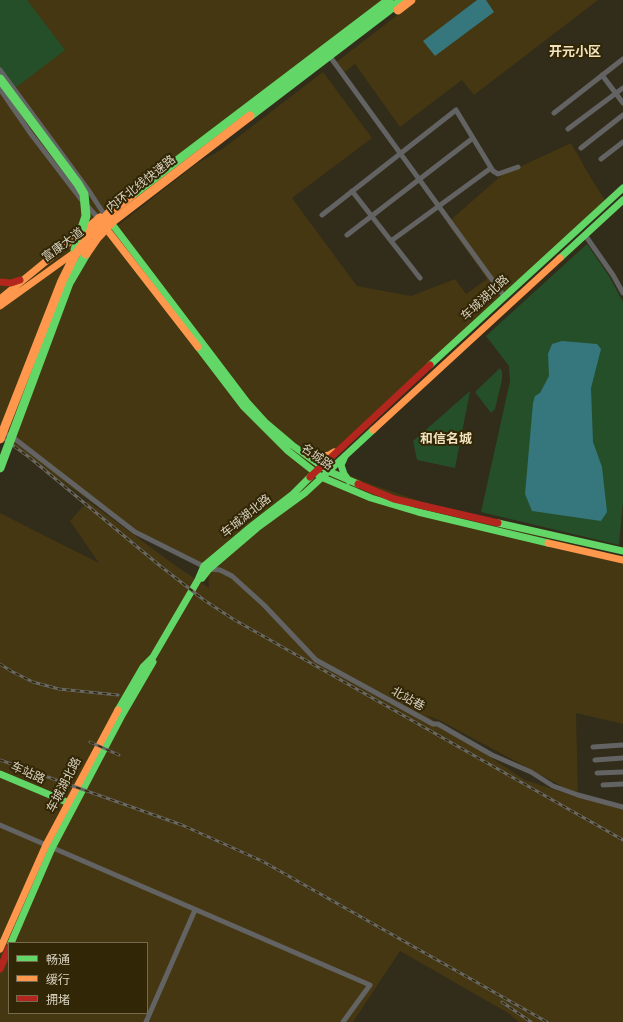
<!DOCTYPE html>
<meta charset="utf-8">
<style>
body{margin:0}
#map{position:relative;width:623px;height:1022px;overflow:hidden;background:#322c1a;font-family:Raleway,"Noto Sans SC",sans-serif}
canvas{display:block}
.legend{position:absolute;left:8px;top:942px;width:140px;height:72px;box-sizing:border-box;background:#312605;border:1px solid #746a4f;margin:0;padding:5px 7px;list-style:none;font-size:12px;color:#d8d1bf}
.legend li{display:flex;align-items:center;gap:8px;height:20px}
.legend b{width:20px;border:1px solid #746a4f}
</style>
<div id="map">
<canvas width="623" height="1022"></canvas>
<ul class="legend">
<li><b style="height:5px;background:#63d668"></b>畅通</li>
<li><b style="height:5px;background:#ff974d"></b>缓行</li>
<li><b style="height:5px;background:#b3261e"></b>拥堵</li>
</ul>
</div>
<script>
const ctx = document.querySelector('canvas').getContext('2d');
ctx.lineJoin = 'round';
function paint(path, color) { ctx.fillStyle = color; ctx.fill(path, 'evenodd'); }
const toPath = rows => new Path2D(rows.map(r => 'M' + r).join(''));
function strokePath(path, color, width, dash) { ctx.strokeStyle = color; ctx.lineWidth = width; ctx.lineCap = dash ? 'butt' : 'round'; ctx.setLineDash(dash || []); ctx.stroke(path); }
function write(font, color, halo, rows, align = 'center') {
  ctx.font = font + ' Raleway,"Noto Sans SC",sans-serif'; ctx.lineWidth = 4; ctx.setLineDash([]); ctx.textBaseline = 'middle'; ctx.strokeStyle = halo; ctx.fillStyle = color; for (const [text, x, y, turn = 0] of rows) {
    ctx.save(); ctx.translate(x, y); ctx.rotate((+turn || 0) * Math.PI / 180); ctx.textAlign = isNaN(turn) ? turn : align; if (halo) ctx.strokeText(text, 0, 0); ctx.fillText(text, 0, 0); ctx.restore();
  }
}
paint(toPath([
 [0,0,384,0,98,218,202,342,116,227,196,164,221,150,323,72,372,138,292,198,357,286,411,296,455,279,466,294,487,279,447,223,502,175,571,143,592,180,607,203,329,455,310,453,327,466,373,485,461,515,623,558,623,724,576,713,578,795,439,720,426,715,525,780,573,796,623,808,623,1022,519,1022,508,1013,400,951,353,1022,0,1022,0,513,99,563,70,521,88,501,176,566,209,588,208,569,135,532,0,439],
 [9,943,147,943,147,1013,9,1013],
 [417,0,598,0,474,95,462,80,400,127,355,64,342,74,335,63]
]), '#443711');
paint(toPath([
 [0,0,27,0,65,50,14,89,0,70],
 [587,244,609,276,623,302,623,501,619,545,481,512,510,381,509,366,486,336],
 [500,368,502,371,502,380,495,409,491,413,475,392],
 [470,391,455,468,417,460,413,441]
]), '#254f29');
paint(toPath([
 [477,0,486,0,494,12,435,56,423,41],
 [562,341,597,344,601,349,591,388,593,442,602,467,607,512,601,521,532,511,525,494,533,403,535,396,540,393,549,376,548,354,552,344]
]), '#35777c');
strokePath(toPath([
 [331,58,504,296],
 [0,70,89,191,104,214],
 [602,75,623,103],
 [0,89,31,134,80,198,98,218],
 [554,113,623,59],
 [568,129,623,88],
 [581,148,623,115],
 [601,159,623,142],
 [352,191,420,278],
 [322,215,456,110,493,171,498,174,518,167],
 [347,235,473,138],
 [585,235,613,275,623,293],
 [391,241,491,168],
 [1,431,15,439,135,532,209,569,220,570,232,576,264,605,316,660,433,724,438,724,492,755,531,772,553,786,578,795,623,807],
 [593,747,623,745],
 [595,760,623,758],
 [597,773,623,772],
 [603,785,623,784],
 [0,825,370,985,343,1022],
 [146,1022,195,910]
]), '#636364', 5);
strokePath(toPath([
 [109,220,247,402,266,423,292,445,328,471,358,484],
 [560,258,623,200],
 [198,347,243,406,288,451,321,477,371,498,418,512,548,543],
 [430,365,623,188],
 [345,456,341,465,344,474,349,481],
 [498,523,623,551],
 [202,578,209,569,257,528,305,493,373,430],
 [118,710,143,667,153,657,198,580,204,566,253,525,293,494,310,477],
 [0,774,69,803],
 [11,943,52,848,121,717,153,662]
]), '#63d668', 7);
strokePath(toPath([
 [98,218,198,347],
 [0,299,100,217],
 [0,306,78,250],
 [373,430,560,258],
 [307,454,318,457,329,455,334,452],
 [548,543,623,560],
 [0,949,46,845,118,710]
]), '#ff974d', 7);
strokePath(toPath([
 [0,282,11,283,20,280],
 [310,477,430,365],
 [358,484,394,499,498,523],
 [0,969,9,948]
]), '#b3261e', 7);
const rail = toPath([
 [0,436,29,457,159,565,204,600,233,619,623,840],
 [0,664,11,671,33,682,59,689,118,695],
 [90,742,119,755],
 [0,760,182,825,262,861,547,1022],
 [502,1002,531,1022]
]);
strokePath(rail, '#686763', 3);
strokePath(rail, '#312605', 1.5, [4.5]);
strokePath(toPath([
 [0,79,78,184,84,194,86,216,75,250],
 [250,116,402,0],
 [132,195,389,0],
 [0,468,69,283,86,254]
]), '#63d668', 9);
strokePath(toPath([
 [398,10,411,0],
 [86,254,97,238,113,221,250,116],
 [0,439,62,281,75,255,94,230,110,212,132,195]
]), '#ff974d', 9);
write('12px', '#d8d1bf', '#312605', [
 ["内环北线快速路",141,184,-38],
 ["富康大道",63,245,-36],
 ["车城湖北路",485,298,-43],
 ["名城路",317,457,35],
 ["车城湖北路",246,516,-39],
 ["北站巷",408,699,29],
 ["车站路",28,773,24],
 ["车城湖北路",64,785,-63]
]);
write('bold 13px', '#f2e3bf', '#312605', [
 ["开元小区",575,52],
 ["和信名城",446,439]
]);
</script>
